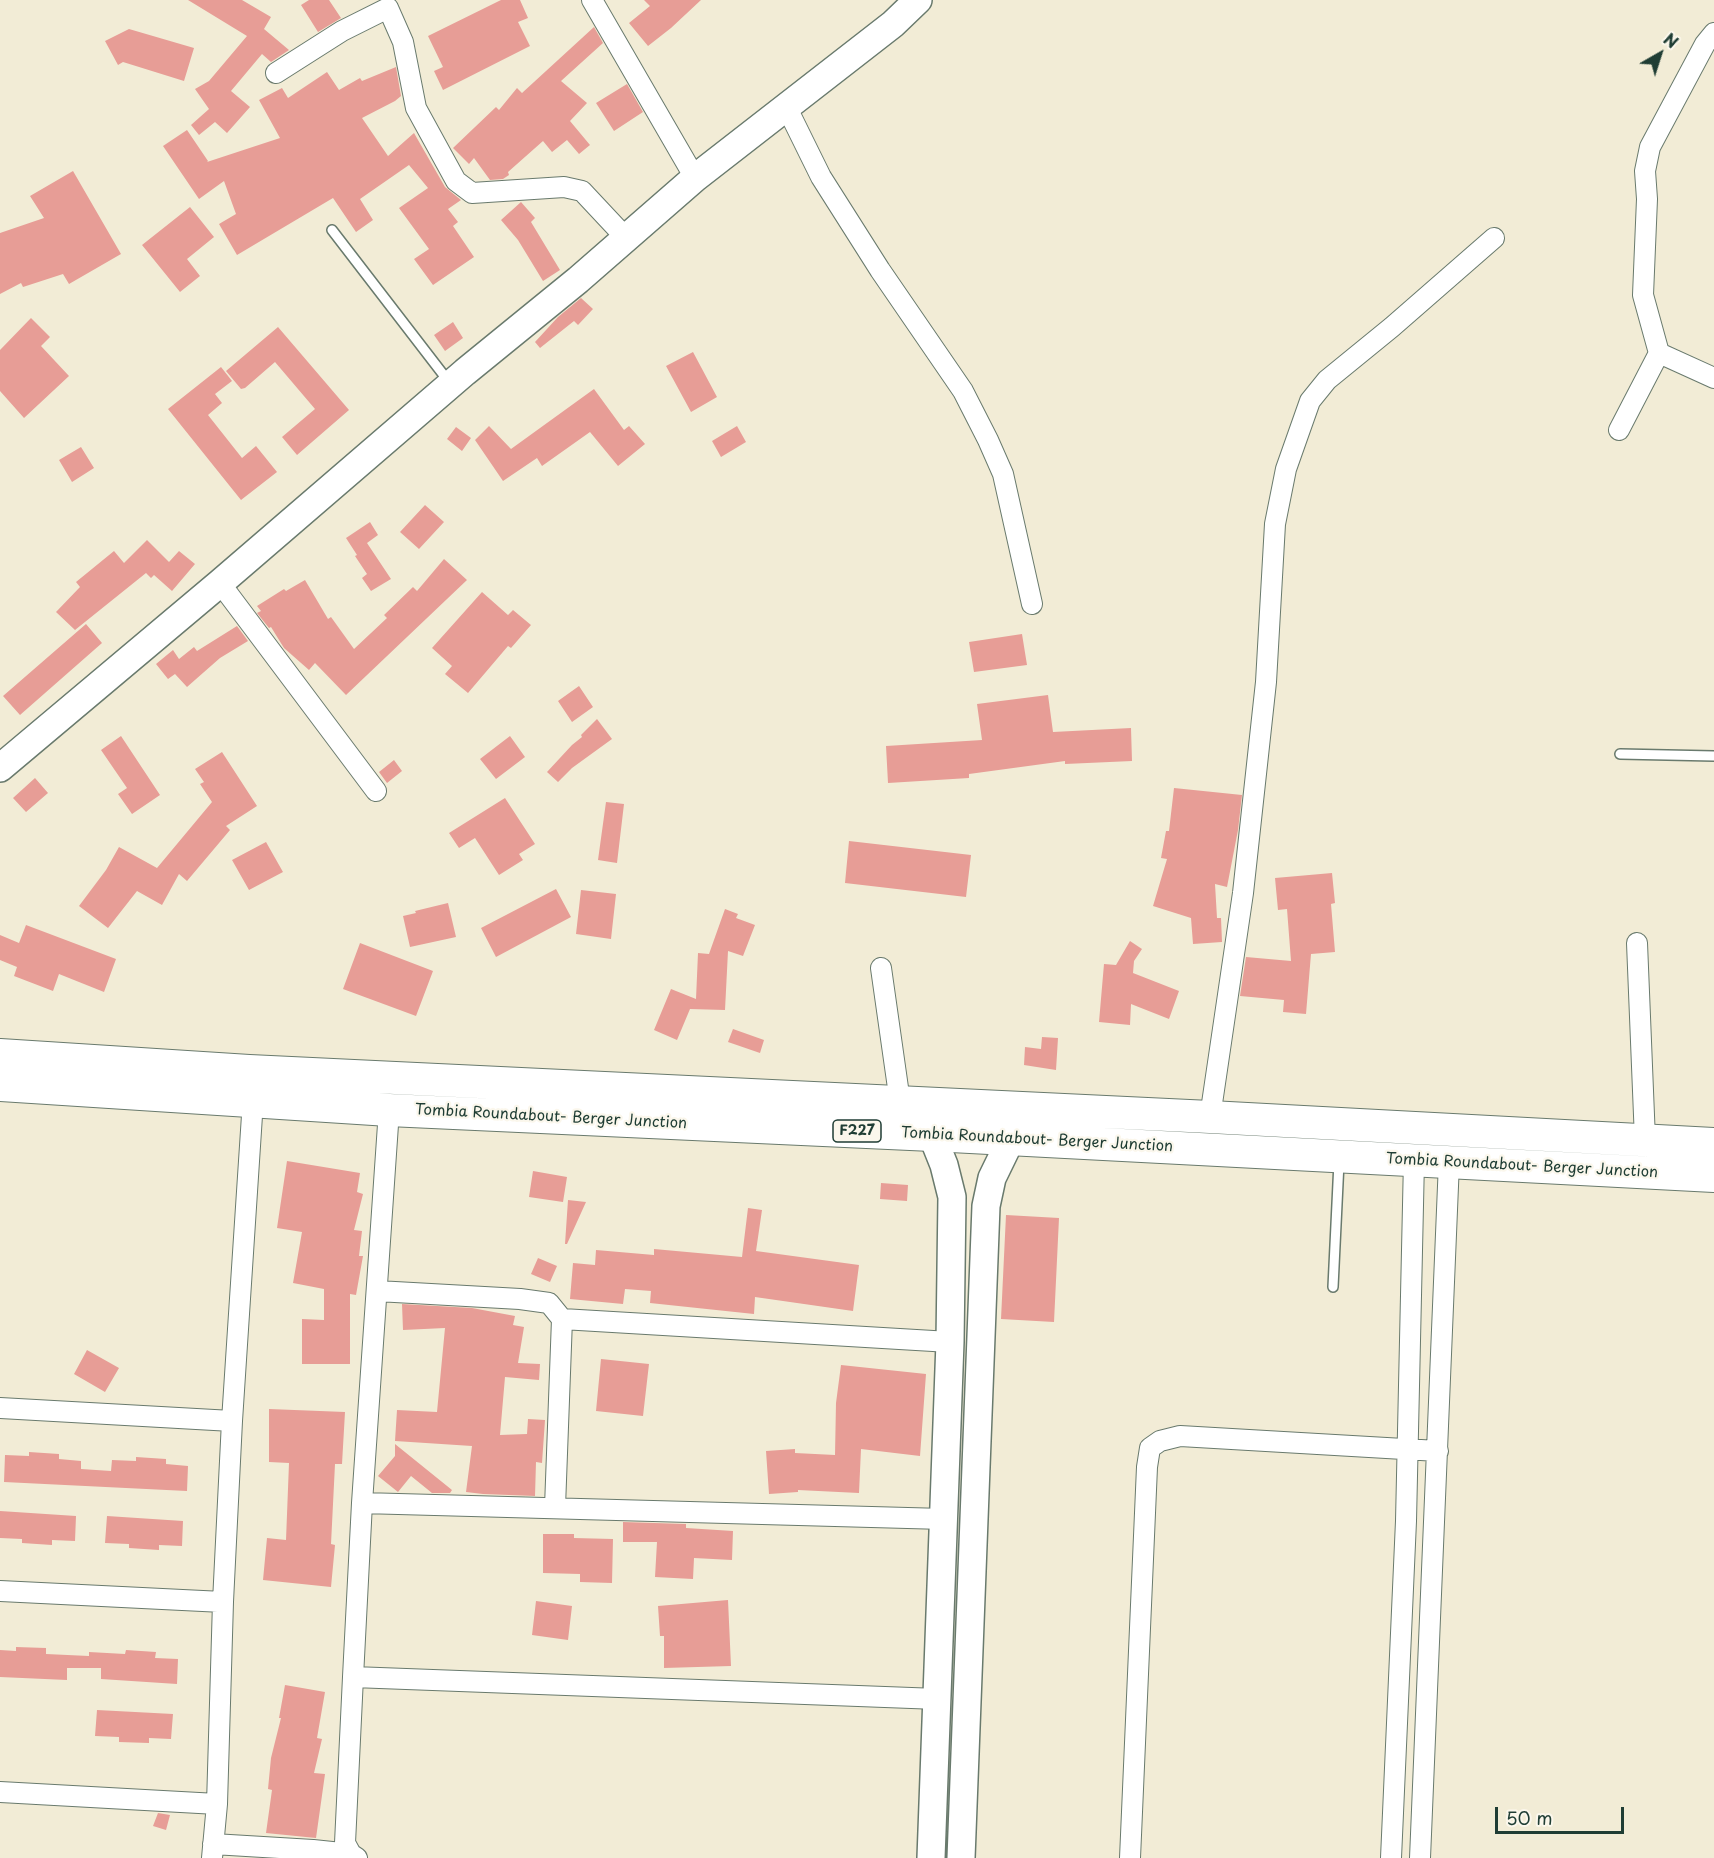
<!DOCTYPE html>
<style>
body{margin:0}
#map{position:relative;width:1714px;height:1858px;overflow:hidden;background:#f2ecd6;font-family:"Playpen Sans",sans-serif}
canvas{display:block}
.north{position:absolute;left:1630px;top:24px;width:60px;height:60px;-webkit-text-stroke:4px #fbf7ec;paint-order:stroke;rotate:39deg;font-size:16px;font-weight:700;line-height:24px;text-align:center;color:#1f3d34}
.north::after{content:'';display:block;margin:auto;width:21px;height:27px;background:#1f3d34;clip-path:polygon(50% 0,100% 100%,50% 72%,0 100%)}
.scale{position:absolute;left:1495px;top:1807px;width:129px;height:27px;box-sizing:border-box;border:3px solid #1f3d34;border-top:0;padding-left:8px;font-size:18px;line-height:21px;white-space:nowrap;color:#1f3d34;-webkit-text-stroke:4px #fbf7ec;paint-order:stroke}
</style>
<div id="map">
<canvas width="1714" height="1858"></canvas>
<div class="north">N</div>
<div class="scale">50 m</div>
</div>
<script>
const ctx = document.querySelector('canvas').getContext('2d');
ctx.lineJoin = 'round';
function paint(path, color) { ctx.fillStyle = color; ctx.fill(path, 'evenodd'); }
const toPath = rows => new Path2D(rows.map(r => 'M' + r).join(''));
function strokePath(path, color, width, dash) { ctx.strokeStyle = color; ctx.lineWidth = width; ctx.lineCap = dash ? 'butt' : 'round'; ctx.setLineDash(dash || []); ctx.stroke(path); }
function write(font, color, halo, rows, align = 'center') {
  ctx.font = font + ' "Playpen Sans",sans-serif'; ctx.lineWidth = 4.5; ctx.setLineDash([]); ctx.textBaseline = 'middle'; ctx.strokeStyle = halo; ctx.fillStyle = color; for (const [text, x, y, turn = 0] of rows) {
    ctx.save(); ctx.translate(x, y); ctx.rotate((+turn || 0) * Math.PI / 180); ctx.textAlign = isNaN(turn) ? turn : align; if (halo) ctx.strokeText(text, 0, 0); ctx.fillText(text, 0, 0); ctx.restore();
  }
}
paint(toPath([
 [188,0,242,0,271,17,264,29,289,50,271,62,262,54,231,91,250,107,227,133,215,122,199,135,191,125,209,109,195,89,209,81,247,36],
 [309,0,329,0,341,18,318,32,301,5],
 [501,0,520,0,528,18,518,22,530,46,443,90,434,71,443,67,428,36],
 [644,0,701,0,671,28,648,46,629,23,650,6],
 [594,27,603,43,561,81,587,103,570,121,590,145,579,154,567,140,552,152,543,141,508,172,509,175,503,179,490,180,474,158,469,164,453,148,496,107,499,110,517,88,522,93],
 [129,29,194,48,184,81,123,62,118,65,105,41],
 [396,67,401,96,395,101,362,118,388,156,414,133,445,187,461,200,448,209,458,222,453,226,474,257,433,285,414,259,429,249,399,208,428,188,409,165,360,199,373,220,356,232,333,198,237,255,219,224,236,214,224,181,199,199,163,146,187,130,208,161,207,162,280,138,259,100,282,88,288,98,327,72,339,90,360,78,362,81],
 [627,84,643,112,614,131,596,103],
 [73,171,121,254,69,284,63,274,23,287,21,283,0,294,0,233,44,218,30,196],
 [521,202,535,218,531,222,560,270,543,281,518,240,501,220],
 [190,207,214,237,187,259,200,276,180,292,142,245],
 [581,298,593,309,578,325,574,321,540,348,535,342,558,317],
 [31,318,50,337,41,346,69,376,24,418,0,391,0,350],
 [453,322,463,338,445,351,434,335],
 [278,327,349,410,297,455,282,437,315,409,275,362,245,388,241,389,226,371],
 [693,352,717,397,691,412,666,366],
 [221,367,232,381,215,394,222,403,208,415,242,458,256,446,277,472,241,500,168,409],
 [594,389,624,430,629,426,645,444,618,466,590,432,542,466,537,458,503,481,475,440,489,426,511,449],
 [737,426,746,442,721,457,712,441],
 [456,427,471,438,462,451,447,439],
 [81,447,94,468,72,482,59,460],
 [425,505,444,522,419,549,400,532],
 [370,522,378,535,367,543,391,579,371,591,362,578,367,574,355,556,357,555,346,538],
 [147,540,169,562,179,551,195,564,172,591,154,575,151,578,146,573,75,630,56,612,80,587,76,582,114,551,124,563],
 [444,559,467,580,346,695,315,663,309,670,284,648,271,627,269,628,257,613,261,611,257,606,284,589,286,591,305,580,328,619,331,617,354,649,387,618,384,615,413,587,417,591],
 [482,592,508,615,513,610,531,625,511,648,508,646,468,693,445,674,452,666,432,648],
 [86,624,102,643,20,715,3,696],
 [237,626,248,641,220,658,187,687,175,674,168,679,156,664,173,650,179,659,194,647,197,651],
 [1022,634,1027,665,974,672,969,642],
 [579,686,593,707,572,722,558,701],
 [1048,695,1053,732,1131,728,1132,761,1065,764,1065,761,969,774,969,778,888,783,886,746,982,740,977,704],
 [597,719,612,739,572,768,558,782,547,772,572,745,582,737,581,735],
 [121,736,160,795,132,814,118,794,127,788,101,750],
 [510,736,525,757,496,779,480,759],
 [222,752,257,806,226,826,230,830,187,881,179,874,162,905,137,891,108,928,79,906,106,870,119,847,157,868,212,802,200,784,204,782,195,769],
 [394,760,402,771,387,783,379,772],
 [35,778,48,793,26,812,13,798],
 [1174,788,1242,795,1238,830,1227,887,1215,884,1217,918,1221,918,1222,942,1193,944,1191,918,1153,906,1167,859,1161,858,1166,831,1169,831],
 [505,798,535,844,519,854,523,860,499,875,475,838,459,848,449,833],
 [606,802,624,804,617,863,598,860],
 [849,841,971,855,966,897,845,883],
 [266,842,283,872,249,890,232,860],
 [1332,873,1335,903,1331,904,1335,952,1311,954,1306,1014,1283,1012,1284,1000,1240,996,1246,957,1291,961,1287,909,1278,910,1275,878],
 [556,889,571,917,496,957,481,928],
 [581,890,616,894,611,939,576,934],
 [448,903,456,937,410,947,403,916,416,913,415,911],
 [725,909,738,914,736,918,755,925,743,956,728,951,725,1010,690,1009,677,1040,654,1030,671,989,696,999,698,953,709,954],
 [26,925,116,959,104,992,59,974,53,991,14,976,17,967,0,960,0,935,19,943],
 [1130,941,1142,949,1134,961,1133,973,1179,991,1169,1019,1131,1004,1130,1025,1099,1022,1104,964,1116,965],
 [360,943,433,971,416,1016,343,989],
 [733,1029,764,1040,760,1053,728,1042],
 [1042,1037,1058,1038,1056,1070,1024,1065,1025,1047,1041,1049],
 [287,1161,360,1173,357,1192,363,1194,354,1230,362,1231,359,1256,363,1256,356,1295,350,1294,350,1364,302,1364,302,1319,324,1320,324,1289,293,1283,302,1232,277,1228],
 [533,1171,567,1177,563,1202,529,1197],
 [881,1183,908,1185,907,1201,880,1199],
 [568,1200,586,1202,567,1244,565,1244],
 [748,1208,762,1210,756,1251,859,1265,853,1311,755,1297,754,1314,650,1303,651,1291,625,1289,623,1304,570,1299,573,1263,595,1265,596,1250,654,1255,654,1249,742,1257],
 [1006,1215,1059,1218,1054,1322,1001,1319],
 [538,1258,557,1266,550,1282,531,1274],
 [402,1304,472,1308,515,1316,513,1325,524,1327,518,1363,540,1364,539,1380,505,1377,500,1435,527,1434,528,1419,545,1420,542,1463,536,1462,535,1496,483,1494,466,1492,472,1446,395,1441,397,1410,437,1412,445,1328,403,1330],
 [87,1350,119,1368,105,1392,74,1374],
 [601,1359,649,1364,643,1416,596,1411],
 [841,1365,926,1374,920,1456,861,1449,859,1493,798,1490,798,1492,769,1494,766,1451,795,1449,795,1453,835,1455,836,1403],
 [269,1409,345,1412,342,1464,335,1464,331,1544,335,1545,331,1587,263,1580,267,1538,286,1540,289,1463,269,1462],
 [395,1444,452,1490,450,1493,432,1493,411,1476,398,1492,378,1476,395,1456],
 [29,1452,59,1454,59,1459,81,1461,81,1469,111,1471,112,1460,136,1461,136,1457,166,1459,166,1464,188,1466,187,1491,4,1482,5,1455,29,1456],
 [0,1511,76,1516,75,1541,52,1540,52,1545,22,1543,22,1539,0,1538],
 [107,1516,183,1521,182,1546,159,1545,159,1550,129,1548,129,1544,105,1543],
 [623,1522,686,1524,686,1528,733,1531,732,1560,694,1558,693,1579,655,1577,657,1542,623,1542],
 [543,1534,574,1534,574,1538,613,1539,612,1583,580,1582,580,1574,543,1573],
 [728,1600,731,1666,664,1668,664,1636,660,1636,658,1606],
 [536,1601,572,1606,568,1640,532,1635],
 [16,1647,46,1648,46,1654,89,1656,89,1652,125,1654,126,1650,156,1652,155,1658,178,1659,177,1684,101,1679,101,1668,67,1668,67,1680,0,1677,0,1650,16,1651],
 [285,1685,325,1692,317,1738,322,1739,314,1773,325,1774,316,1838,266,1833,272,1790,268,1789,271,1758,281,1718,279,1718],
 [97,1710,173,1714,171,1739,149,1738,149,1743,119,1742,119,1737,95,1736],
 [158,1813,170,1815,166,1830,153,1826]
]), '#e79d96');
const lane = toPath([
 [332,230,449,382],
 [1620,754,1714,756],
 [1333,1287,1339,1162]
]);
const street = toPath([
 [592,0,695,178],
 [276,73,342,31,388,8,403,42,416,108,456,181,472,193,564,187,582,191,626,238],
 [786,106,821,177,880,270,963,391,988,440,1003,474,1032,604],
 [1659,353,1714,378],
 [1619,430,1659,353,1643,295,1647,199,1645,171,1650,147,1705,44,1714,33],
 [220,583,376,791],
 [1637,943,1645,1140],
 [881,968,900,1102],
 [1210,1117,1243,893,1266,682,1275,524,1286,469,1310,401,1327,380,1392,327,1494,238],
 [377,1291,520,1299,549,1303,562,1319,555,1507],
 [562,1319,950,1342],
 [0,1408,232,1421],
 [362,1503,944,1519],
 [0,1591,223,1602],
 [353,1677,938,1699],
 [0,1792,217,1804],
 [213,1844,313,1850,351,1854,357,1858],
 [351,1854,345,1843,353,1677,362,1503,389,1110],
 [212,1858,217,1804,223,1602,232,1421,253,1100],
 [1130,1858,1147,1467,1150,1448,1160,1441,1180,1436,1438,1451],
 [1391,1858,1406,1521,1414,1160],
 [1420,1858,1449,1162]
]);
const secondary = toPath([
 [0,768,220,583,465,372,578,280,695,178,893,24,918,0],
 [931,1858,950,1342,952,1197,944,1165,932,1135],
 [961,1858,986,1206,992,1178,1011,1139]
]);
const primary = toPath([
 [0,1055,249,1071,1210,1117,1714,1144],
 [0,1085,389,1110,932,1135,1714,1176]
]);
strokePath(lane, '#697a6d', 12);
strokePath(street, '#697a6d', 22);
strokePath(secondary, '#697a6d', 30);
strokePath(primary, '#697a6d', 34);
strokePath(lane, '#fff', 9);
strokePath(street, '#fff', 20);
strokePath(secondary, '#fff', 27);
strokePath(primary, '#fff', 32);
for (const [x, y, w] of [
 [857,1131,48]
]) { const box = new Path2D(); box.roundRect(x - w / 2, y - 11, w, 22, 4.5); ctx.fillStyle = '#fbf7ec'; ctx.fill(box); strokePath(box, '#1f3d34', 1.5); }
write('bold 14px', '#1f3d34', null, [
 ["F227",857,1131]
]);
write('15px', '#1f3d34', '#fbf7ec', [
 ["Tombia Roundabout- Berger Junction",551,1117,3],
 ["Tombia Roundabout- Berger Junction",1037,1140,3],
 ["Tombia Roundabout- Berger Junction",1522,1166,3]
]);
</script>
